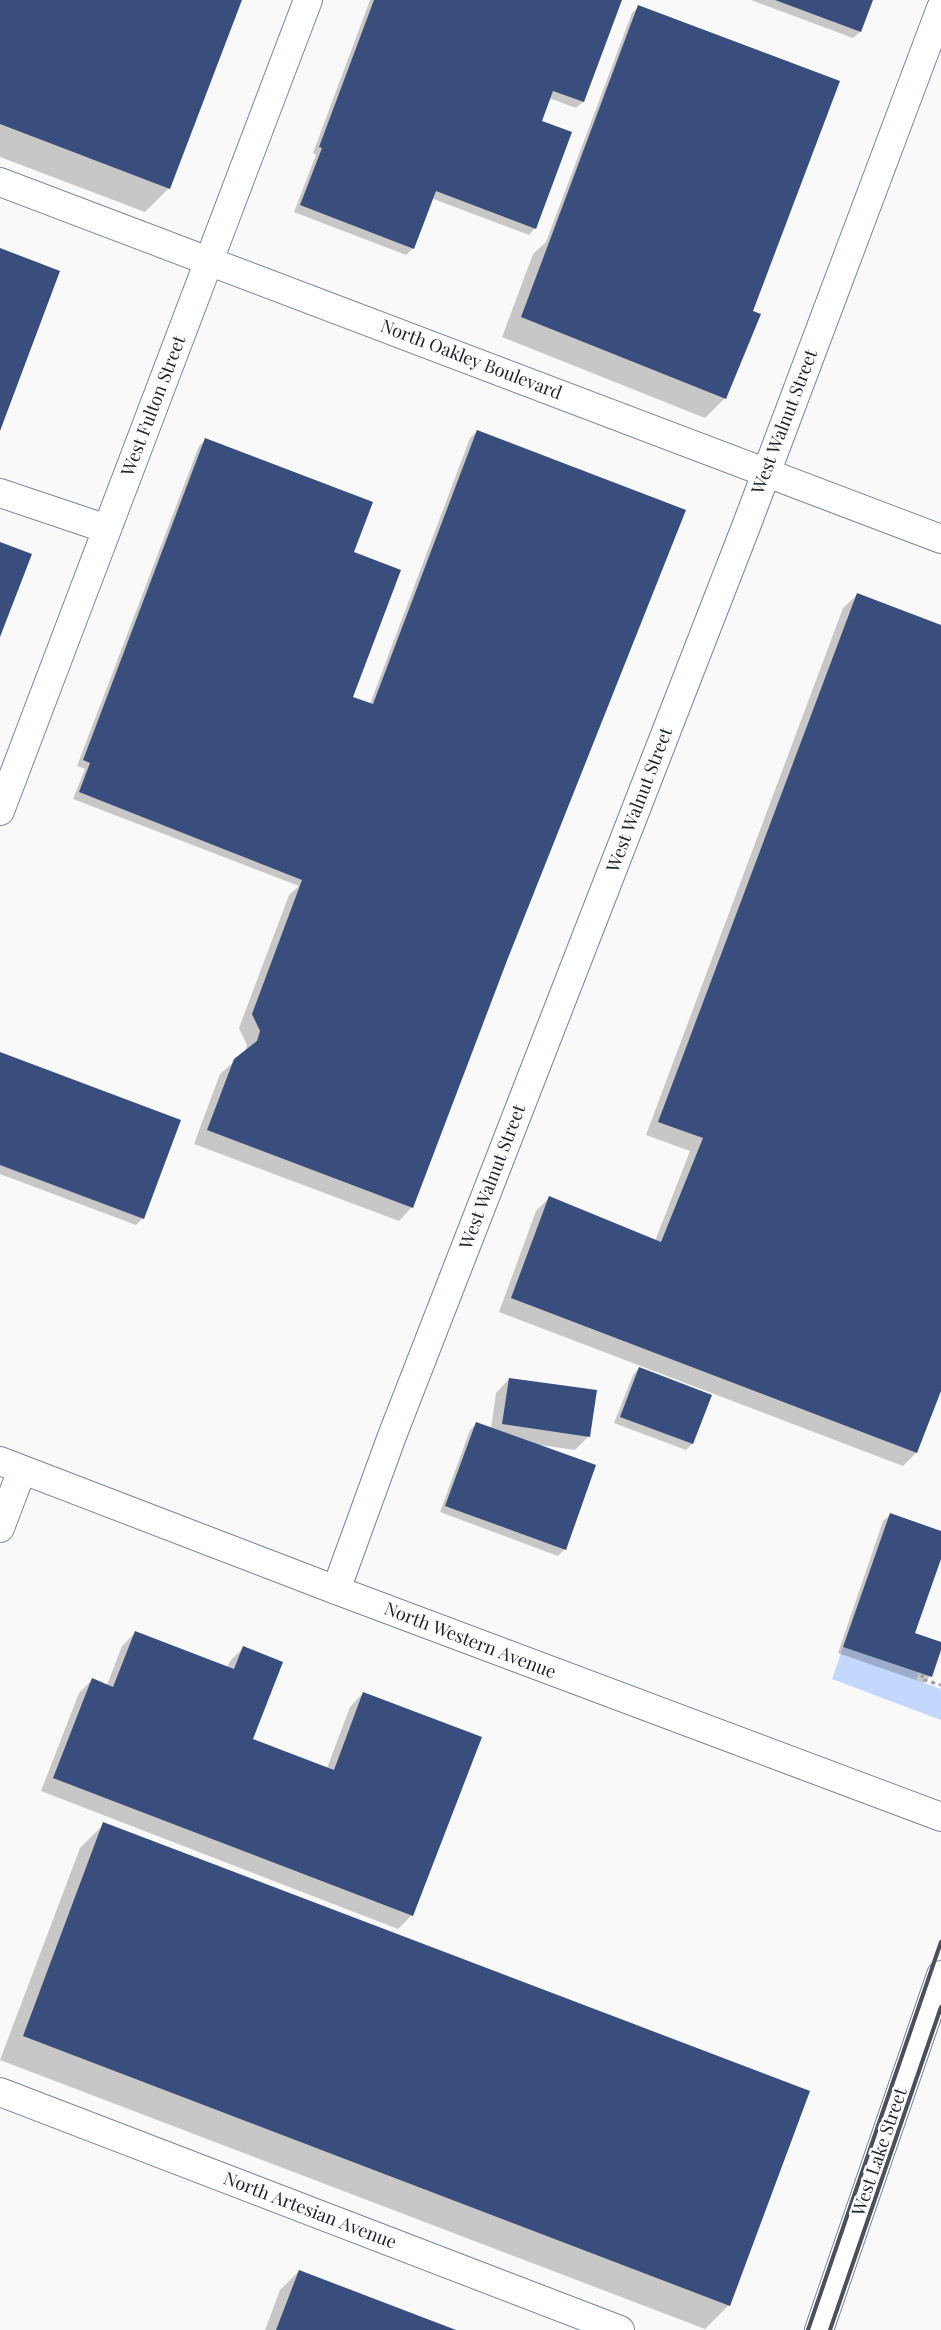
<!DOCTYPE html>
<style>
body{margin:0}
canvas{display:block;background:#f9f9f9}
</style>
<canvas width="941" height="2330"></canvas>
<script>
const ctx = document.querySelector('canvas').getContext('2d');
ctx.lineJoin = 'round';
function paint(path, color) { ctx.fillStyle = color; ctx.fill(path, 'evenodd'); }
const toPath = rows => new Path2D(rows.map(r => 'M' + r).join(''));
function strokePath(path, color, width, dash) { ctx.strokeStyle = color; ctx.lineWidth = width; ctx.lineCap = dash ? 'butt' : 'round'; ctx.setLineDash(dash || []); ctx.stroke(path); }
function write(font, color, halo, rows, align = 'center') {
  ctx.font = font + ' "Playfair Display",serif'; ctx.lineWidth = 5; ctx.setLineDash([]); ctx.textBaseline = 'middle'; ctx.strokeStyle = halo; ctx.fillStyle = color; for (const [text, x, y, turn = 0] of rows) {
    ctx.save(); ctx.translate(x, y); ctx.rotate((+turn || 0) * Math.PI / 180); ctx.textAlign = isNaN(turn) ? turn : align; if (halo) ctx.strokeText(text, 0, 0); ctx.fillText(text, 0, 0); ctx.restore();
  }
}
paint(toPath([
 [843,1647,919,1673,916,1680,941,1689,941,1720,832,1679]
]), '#c4d7fd');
paint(toPath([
 [0,0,240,0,169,188,145,212,0,157],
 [370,0,621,0,583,102,576,108,549,98,540,122,535,228,529,235,431,198,413,248,406,255,294,212,316,155,313,153],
 [751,0,872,0,860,32,853,38],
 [639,7,751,311,759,314,725,398,705,418,502,337,533,254,546,242,632,13],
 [477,431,507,957,412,1207,399,1221,194,1144,220,1074,245,1052,247,1045,239,1028,289,895,299,886,73,799,85,769,77,766,199,446,206,440,352,553,351,698,370,704,470,438],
 [857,595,941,627,941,1387,916,1453,903,1466,499,1312,536,1211,549,1198,655,1241,690,1151,646,1135,843,608],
 [0,1054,143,1218,136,1225,0,1174],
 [639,1368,692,1444,686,1450,614,1423,633,1375],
 [509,1379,588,1437,575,1450,540,1445,565,1549,558,1556,440,1512,470,1430,477,1423,491,1428,496,1393],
 [890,1515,941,1532,941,1555,913,1634,941,1644,930,1676,924,1683,838,1653,883,1521],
 [136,1632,227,1668,230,1661,243,1648,251,1739,327,1768,350,1707,363,1693,412,1915,398,1929,41,1791,79,1693,92,1680,107,1685,122,1646],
 [104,1824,729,2305,705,2329,0,2060,80,1848],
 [299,2271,453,2330,265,2330,280,2290]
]), '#0003');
paint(toPath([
 [0,0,242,0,170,189,0,124],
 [374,0,622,0,584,102,553,91,542,121,572,132,536,229,436,191,414,249,300,205,322,148,319,147],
 [775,0,873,0,861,32],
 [638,5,840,81,753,311,761,314,726,399,521,317],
 [0,248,60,271,0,431],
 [477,430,686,510,508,958,413,1208,207,1130,234,1059,257,1041,260,1031,252,1014,302,880,79,792,90,763,83,760,205,438,373,502,354,552,401,570,353,697,373,704],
 [0,542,32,554,0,637],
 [857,593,941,625,941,1391,917,1453,511,1298,549,1196,661,1242,703,1138,658,1122],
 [0,1052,181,1120,144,1219,0,1165],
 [639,1367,712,1395,693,1444,620,1417],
 [509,1378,597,1390,590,1437,502,1424],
 [476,1422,596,1465,566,1550,445,1506],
 [890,1513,941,1531,941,1559,915,1633,941,1642,941,1650,932,1677,843,1647],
 [135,1631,234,1669,243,1646,283,1662,253,1739,334,1770,363,1692,482,1737,413,1916,53,1778,92,1678,113,1687],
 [103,1822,810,2091,730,2306,23,2036],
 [299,2270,456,2330,276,2330]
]), '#394e7c');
const minor = toPath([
 [0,182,941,539],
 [0,493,107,529],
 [0,811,308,0],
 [0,1528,22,1470],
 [336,1590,392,1436,747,524,941,8],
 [0,2092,620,2330]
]);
const major = toPath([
 [0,1461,336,1590,941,1817],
 [819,2330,941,1975]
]);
strokePath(minor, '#7a869f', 30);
strokePath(major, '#7a869f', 30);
strokePath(toPath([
 [923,1674,921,1679,941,1685]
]), '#9b9da2', 3, [4, 4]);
strokePath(minor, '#fff', 28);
strokePath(major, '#fff', 28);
strokePath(toPath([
 [808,2330,941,1942],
 [830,2330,941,2007]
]), '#4b4f57', 4);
write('18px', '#1e232d', '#fff', [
 ["North Oakley Boulevard",471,360,21],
 ["West Fulton Street",154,406,-69],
 ["West Walnut Street",785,422,-69],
 ["West Walnut Street",640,800,-69],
 ["West Walnut Street",493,1177,-69],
 ["North Western Avenue",470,1641,21],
 ["West Lake Street",880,2152,-71],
 ["North Artesian Avenue",310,2211,21]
]);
</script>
